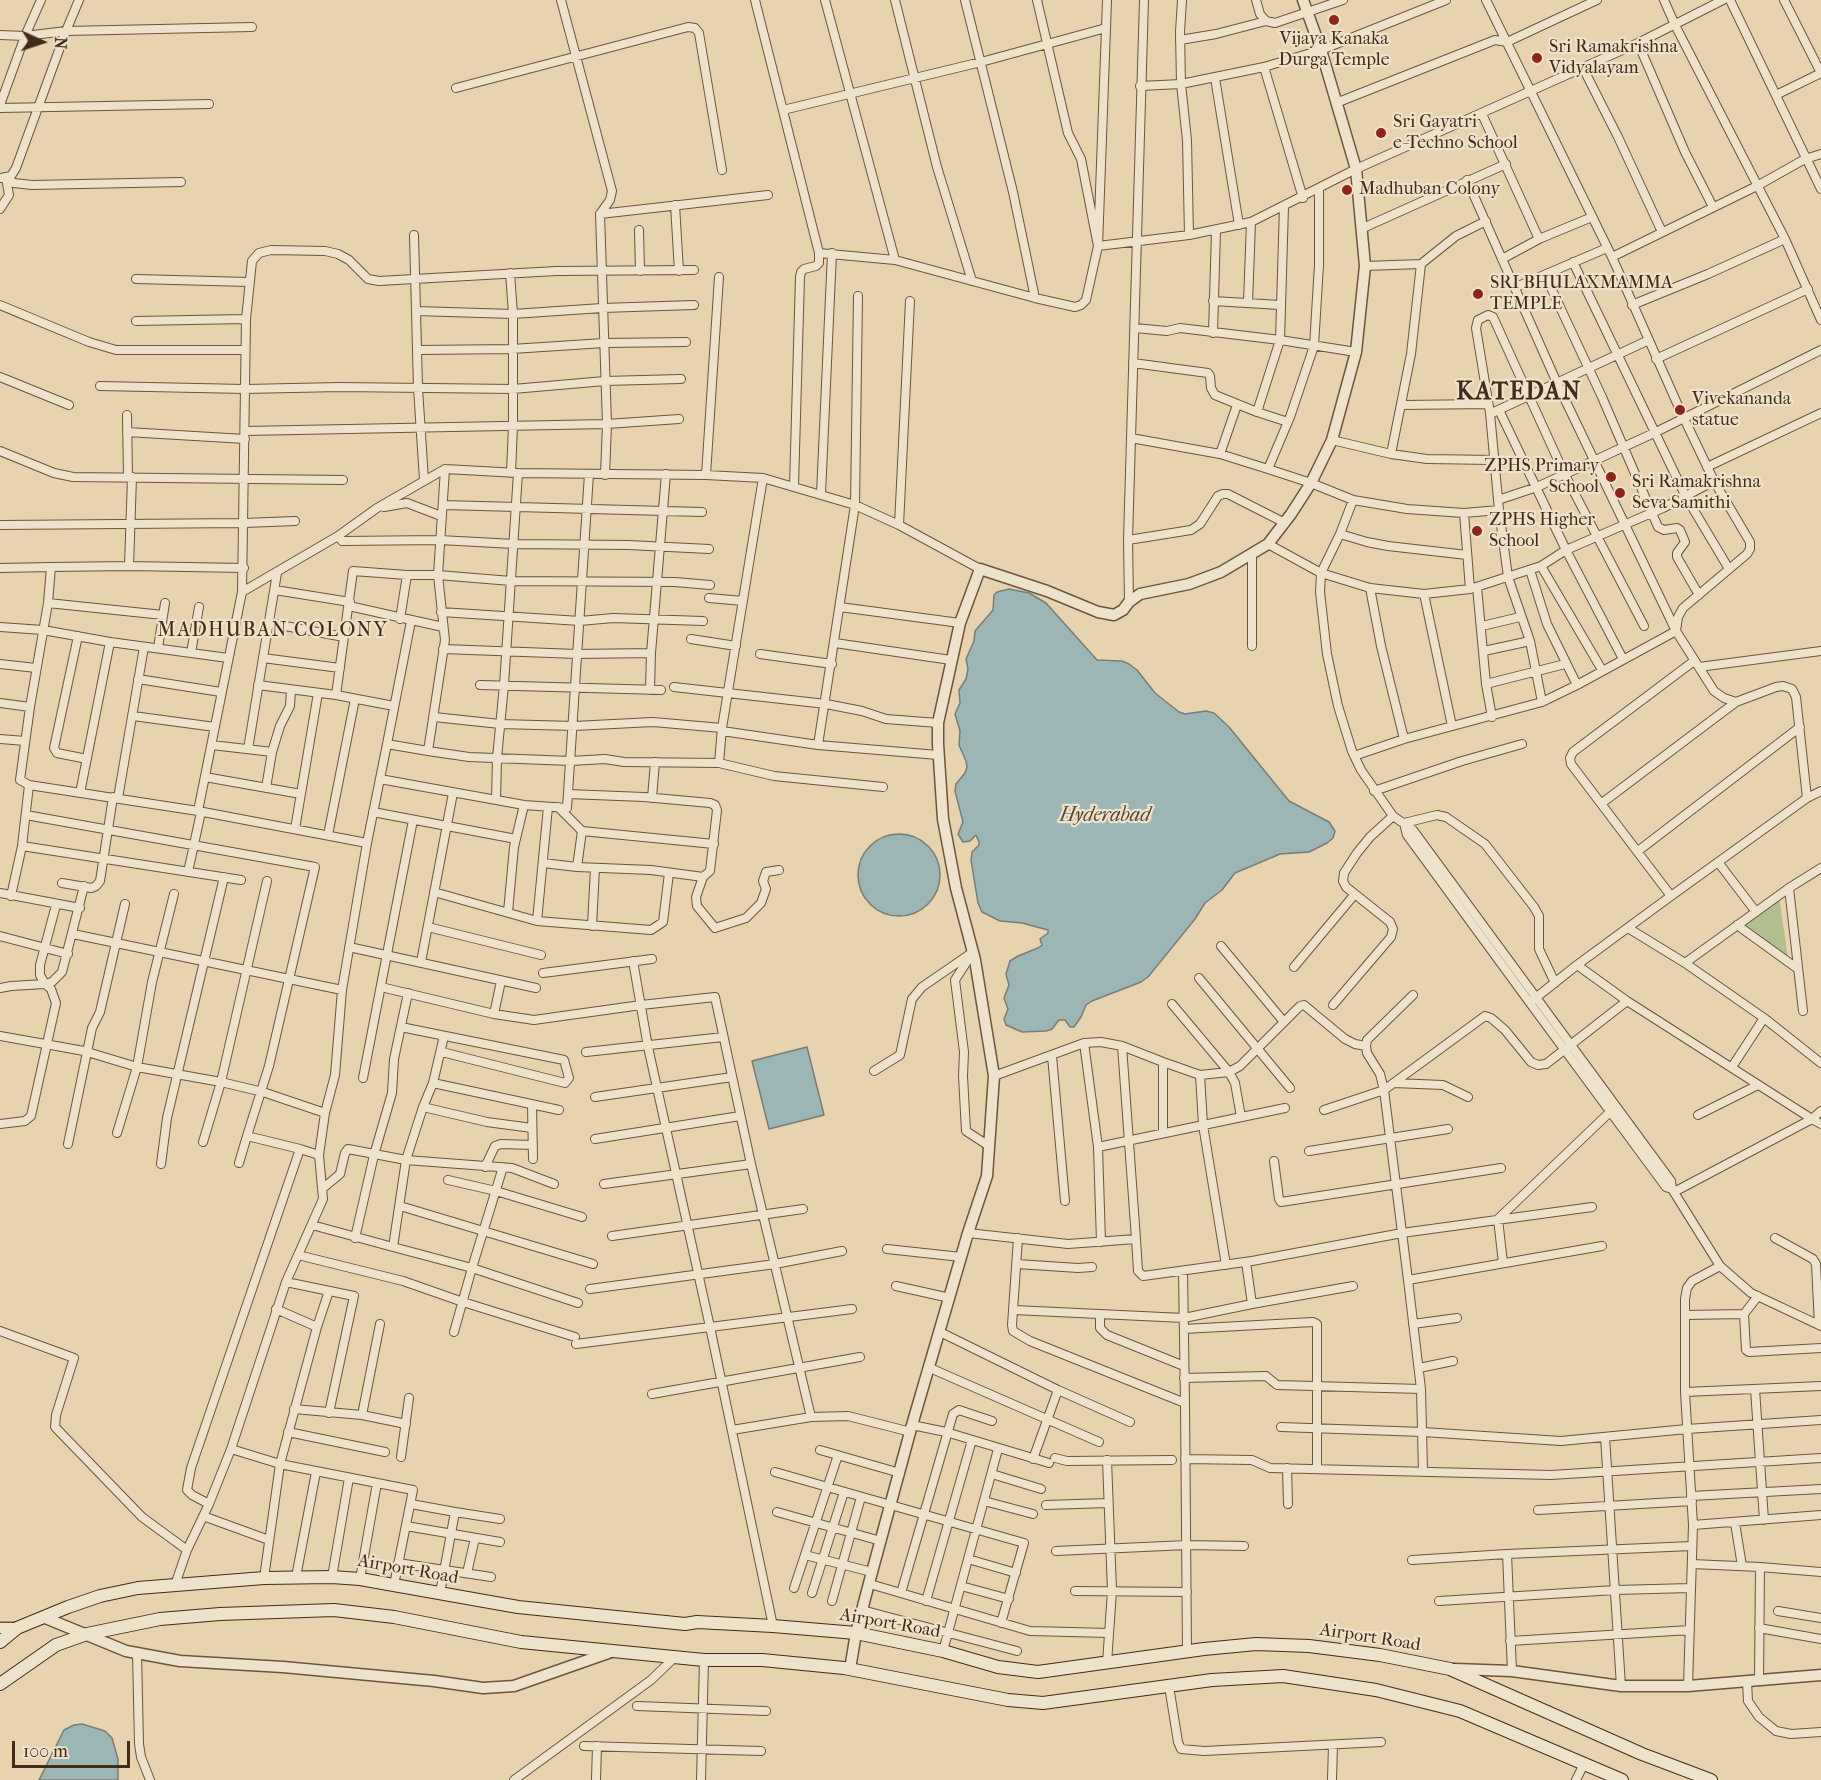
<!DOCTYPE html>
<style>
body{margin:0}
#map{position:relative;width:1821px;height:1780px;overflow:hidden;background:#e7d3ad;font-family:"IM FELL French Canon",serif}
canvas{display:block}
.north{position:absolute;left:12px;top:12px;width:60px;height:60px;-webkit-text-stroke:4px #efe2ca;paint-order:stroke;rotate:93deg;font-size:16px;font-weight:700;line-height:24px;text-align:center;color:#442b19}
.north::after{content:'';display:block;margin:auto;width:21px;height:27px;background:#442b19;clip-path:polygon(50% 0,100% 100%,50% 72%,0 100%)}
.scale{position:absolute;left:12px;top:1741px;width:118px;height:27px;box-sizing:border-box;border:3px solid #442b19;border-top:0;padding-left:8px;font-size:18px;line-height:21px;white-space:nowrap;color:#442b19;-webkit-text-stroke:4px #efe2ca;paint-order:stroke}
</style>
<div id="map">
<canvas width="1821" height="1780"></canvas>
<div class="north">N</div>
<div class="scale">100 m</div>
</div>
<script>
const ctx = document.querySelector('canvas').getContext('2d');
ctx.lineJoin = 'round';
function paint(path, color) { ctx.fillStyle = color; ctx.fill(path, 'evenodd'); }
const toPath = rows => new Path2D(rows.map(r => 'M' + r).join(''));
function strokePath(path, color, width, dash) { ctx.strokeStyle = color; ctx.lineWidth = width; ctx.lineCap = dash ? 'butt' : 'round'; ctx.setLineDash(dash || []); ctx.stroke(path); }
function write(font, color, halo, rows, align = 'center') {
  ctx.font = font + ' "IM FELL French Canon",serif'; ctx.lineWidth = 4.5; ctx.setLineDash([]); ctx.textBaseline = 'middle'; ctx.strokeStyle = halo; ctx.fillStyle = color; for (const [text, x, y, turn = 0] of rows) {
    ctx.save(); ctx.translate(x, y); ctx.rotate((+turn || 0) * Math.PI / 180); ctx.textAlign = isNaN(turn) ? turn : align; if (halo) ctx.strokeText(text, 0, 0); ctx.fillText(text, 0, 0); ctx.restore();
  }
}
paint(toPath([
 [1779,897,1789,965,1738,926]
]), '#b1be8d');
const water = toPath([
 [1009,589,1029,593,1046,603,1097,660,1122,661,1129,664,1137,670,1155,693,1179,712,1185,714,1206,711,1214,713,1229,727,1289,801,1329,822,1335,831,1333,838,1327,843,1309,852,1280,854,1235,873,1222,890,1205,903,1195,919,1148,977,1141,982,1092,1001,1086,1005,1081,1017,1074,1027,1070,1027,1065,1020,1059,1020,1052,1029,1046,1031,1022,1032,1006,1025,1004,1019,1008,1009,1004,998,1009,985,1006,974,1010,961,1018,956,1038,948,1042,945,1040,939,1048,933,1048,930,1022,923,1000,921,982,912,978,903,971,860,972,852,979,845,979,842,976,835,970,841,963,842,958,834,963,822,955,791,956,784,965,773,967,767,966,761,959,745,960,731,955,714,960,703,959,690,966,679,968,669,966,659,974,641,975,631,993,610,994,595,997,592,1009,589],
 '858 875a41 41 0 1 1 82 0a41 41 0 1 1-82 0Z',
 [807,1047,824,1115,769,1129,752,1061,807,1047],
 [82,1724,105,1731,112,1738,118,1759,118,1780,39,1780,64,1730,74,1725,82,1724]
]);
paint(water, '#9bb6b5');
strokePath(water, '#787e77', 1.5);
const minor = toPath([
 [561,0,612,191,610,200,600,214,607,424,605,475],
 [755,0,819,253],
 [825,0,895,260],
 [895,0,937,167,972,281],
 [965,0,1013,192,1035,298],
 [1037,0,1068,133,1081,159,1098,246,1189,235,1251,222,1356,169,1638,43,1723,0],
 [1182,0,1180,32,1181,84,1187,140,1189,235],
 [1256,0,1260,14,1266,21,1275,23,1343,0],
 [1664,0,1675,25,1785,239,1821,320],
 [1730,0,1821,189],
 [0,35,25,36,66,31,252,27],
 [1180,40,1216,34,1266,21],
 [1638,43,1685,152,1713,207],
 [1264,67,1303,198],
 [1583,68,1618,137,1662,232],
 [1215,78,1239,225],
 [1140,86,1181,84,1264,67,1321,50,1446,0],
 [456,88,688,27,695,28,699,33,722,170],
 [1776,95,1821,73,1784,0],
 [1336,103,1495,40,1507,42,1597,0],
 [0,105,25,36,41,0],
 [0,108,209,104],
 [783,110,981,62,1106,28,1107,0],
 [1482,114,1539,239,1502,259],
 [0,178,11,176,16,168,66,31,79,0],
 [6,178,14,183,32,185,181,182],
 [1467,180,1557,383,1676,631,1714,691,1724,698,1736,702],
 [675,205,679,271],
 [1284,206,1280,340,1257,412,1288,422],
 [0,209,9,195,6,178],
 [600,214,768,195],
 [1363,228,1506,164],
 [639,230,640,271],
 [414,235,418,388,424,480],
 [1539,239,1592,217],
 [1612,257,1757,186,1805,159,1821,154],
 [1573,262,1686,497,1729,569],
 [1365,266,1421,264,1456,236,1486,221],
 [510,273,513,314,513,426,511,473],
 [1545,275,1602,397,1658,527,1664,530,1677,528,1680,530,1685,542,1677,553,1677,557,1699,595],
 [136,279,249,282],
 [1516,287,1607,248],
 [1213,301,1280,305],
 [1248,303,1251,222],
 [0,305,89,342,116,350,245,350],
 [1632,305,1708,274,1785,239],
 [416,311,513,314,602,308,694,305],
 [136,321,246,319],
 [1135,328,1167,331,1180,328,1280,340,1356,352],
 [1213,333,1216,231],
 [418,350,512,349,604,343,686,342],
 [1656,359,1808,289],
 [1133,363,1208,373,1210,376,1211,388,1215,395,1257,412],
 [0,377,69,405],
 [100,386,245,389,340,387,513,389,605,381,681,379],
 [1402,405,1488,404],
 [1499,410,1566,550,1623,659],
 [1494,412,1649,340],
 [127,415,128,477],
 [245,431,607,424,679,419],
 [127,432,245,439],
 [1131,438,1220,454,1268,469,1290,417,1314,346,1319,265,1319,189],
 [1332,440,1391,454,1427,459,1494,460],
 [0,451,54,473,73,477,343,480],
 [1220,454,1237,405],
 [1391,454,1411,354,1421,264],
 [1707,467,1821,413],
 [1268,469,1311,483,1353,500,1407,509,1464,513,1499,510],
 [706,475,719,277],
 [794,486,800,277,801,272,804,269,816,266,819,263,819,253,895,260,1035,298,1075,307,1081,305,1086,300,1098,246,1106,28],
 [821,494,832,253],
 [1353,500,1340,534,1321,573,1320,592,1327,654,1338,706,1352,751,1361,770,1393,816,1413,830,1671,1181,1672,1189,1720,1266,1751,1293,1821,1326],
 [1498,500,1537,487,1654,433,1821,350],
 [443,505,702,512],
 [384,507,407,503,441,516],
 [1464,513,1470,589],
 [0,525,244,523,295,521],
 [899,525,910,301],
 [1340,534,1367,542,1388,546,1467,555],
 [338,536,342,541,440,540,514,544,628,545,709,549],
 [1128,540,1191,530,1200,524,1218,496,1223,494,1228,494,1285,523],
 [1268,544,1321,573,1370,588,1424,594,1470,589,1541,566,1566,550,1663,508,1714,481],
 [1252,555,1252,646],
 [129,566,132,477],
 [1541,566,1602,670],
 [0,568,51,567],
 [244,568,129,566,51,567,48,603,30,707,20,780,29,785,198,811,367,843],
 [1530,570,1547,624,1577,685],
 [1477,587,1486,684,1492,717],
 [1370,588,1381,646,1404,739],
 [275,590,350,602],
 [242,592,338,536,377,508,445,469,518,473,706,475,763,478,855,505,899,525,980,569],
 [1424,594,1452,726],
 [709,598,743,601],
 [1129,602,1128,540,1144,0],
 [48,603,163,615],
 [349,606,443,627],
 [840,607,960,623],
 [441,612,580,621,613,618,703,621],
 [400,619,407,575],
 [269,623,344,637],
 [1482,626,1520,617],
 [0,627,43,630,110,642,228,658],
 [78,636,54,748,57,753,87,759],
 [691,639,736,646],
 [835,643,951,660],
 [158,648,165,603],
 [443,649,577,654,651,653],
 [1484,651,1530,641],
 [191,653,199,607],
 [760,654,832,664],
 [263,658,340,668],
 [0,664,36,668],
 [1699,667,1821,651],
 [138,679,221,692],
 [1486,684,1565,664],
 [258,685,336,695,394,706],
 [480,685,661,690],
 [674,687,826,704,862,711,886,719,938,723],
 [650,690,651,653,666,474],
 [336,695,353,571,407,575,438,575,511,581,675,582,710,585],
 [1542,702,1530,641,1508,577,1499,510,1490,413,1476,328,1478,320,1488,315,1493,317,1564,473,1644,626],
 [0,703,30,707],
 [133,716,215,727],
 [434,717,500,724,574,726,653,722,722,728],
 [722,731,818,745,938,755],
 [0,739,25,741],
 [387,744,411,621],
 [212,745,272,752],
 [818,745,855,505,858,296],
 [248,749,277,573],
 [428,751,469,757,571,761,605,759,624,762,719,763,722,728,763,478],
 [1354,756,1404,739,1542,702,1577,685,1676,631,1678,617,1683,608,1747,554,1750,549,1750,542,1714,481,1680,410,1612,257,1486,0],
 [719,763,774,776,883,787],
 [205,777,301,794],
 [380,779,524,805,567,808,589,474],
 [266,788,272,752,280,726,290,706,291,690],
 [1374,791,1462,761,1522,744],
 [80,793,110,642],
 [568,794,644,797,710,803,715,805,717,810,710,871,703,877,651,870,577,867],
 [118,798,144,647],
 [652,798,655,762],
 [496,800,497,758,504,685,518,473],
 [1602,803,1736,702,1776,687,1783,686,1792,689,1796,697,1807,798],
 [198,811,242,592,246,319,252,261,259,253,271,250,325,251,338,254,349,260,368,279,379,281,556,271,694,270],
 [373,812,516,839],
 [26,815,315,867,269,1066,247,1136],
 [1404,823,1407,835,1530,1003,1666,1187,1672,1189],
 [1404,823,1437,815,1446,817,1485,844,1534,907,1539,916,1539,949,1555,983],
 [295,829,318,693],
 [582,831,714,844],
 [328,835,355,699],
 [22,846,241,880],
 [1638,851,1800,727],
 [1718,862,1756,912],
 [543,863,577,867,582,831,558,807],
 [188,872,201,812],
 [703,877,696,897,697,906,715,928,746,918,761,903,766,889,763,881,766,872,779,870],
 [62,883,91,888,96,886,100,881,113,797],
 [1789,888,1803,1011],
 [434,892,537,921,651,930,663,922,669,873],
 [0,893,80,908],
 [11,896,22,846,29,785],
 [1671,896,1571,764,1570,758,1573,752,1694,661],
 [508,912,514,847,524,805],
 [537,921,548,807],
 [1737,925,1798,969],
 [592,926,595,868],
 [428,927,541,955],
 [1628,928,1685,963,1764,1018,1821,1063],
 [73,934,342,990],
 [0,936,68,954],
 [1221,946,1284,1022],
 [349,947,536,988],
 [973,952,955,980,964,1052,963,1076,966,1131,989,1146],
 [633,961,648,1047,710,1327,773,1626],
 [421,962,453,793],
 [1685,963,1789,888,1821,868],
 [1577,965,1627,1001,1812,1119,1821,1111],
 [1294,967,1355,894],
 [543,973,652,959],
 [1199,978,1290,1088],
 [381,987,494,1014,534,1020,641,1005,715,997,751,1164,811,1417],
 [0,988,11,986,45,984,52,982,62,972,84,886],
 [1413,995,1367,1040,1366,1046,1367,1053,1380,1074,1384,1090,1408,1280,1602,1246],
 [1533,1000,1577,965,1671,896,1807,798,1821,791],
 [1172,1004,1229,1072,1235,1083,1241,1117],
 [1333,1005,1391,937,1393,929,1390,922,1346,887,1343,881,1344,873,1357,853,1370,837,1393,816],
 [494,1014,501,981],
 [401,1027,564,1060,569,1078,565,1083,442,1052],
 [0,1036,84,1051,137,1067,221,1082,263,1092,325,1113],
 [1084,1043,1098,1147,1101,1242],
 [1122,1046,1136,1239],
 [586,1052,723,1037],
 [1052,1056,1065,1201],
 [1163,1062,1200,1075,1203,1125,1226,1265],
 [1732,1067,1764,1018],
 [874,1071,900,1055,912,999,922,987,970,954],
 [1200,1075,1229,1072,1240,1066,1300,1006,1304,1005,1345,1039,1355,1044,1366,1046],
 [994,1076,1084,1043,1101,1042,1122,1046,1163,1062,1163,1133],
 [363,1078,413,820],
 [433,1083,559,1110],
 [1394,1083,1443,1085,1468,1097],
 [595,1097,732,1077],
 [532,1105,533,1159],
 [423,1107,487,1122,532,1128],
 [1324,1110,1384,1090,1485,1016,1491,1018,1505,1030,1531,1062,1538,1065,1546,1064,1627,1001],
 [1698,1115,1758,1085],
 [0,1124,25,1121,31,1116,56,1003,51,989,45,984,40,975,40,965,56,905],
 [117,1133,137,1067,152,982,174,894],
 [595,1139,740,1116],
 [203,1142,221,1082,267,881],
 [68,1144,92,1028,100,1012,125,904],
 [1098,1147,1285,1108],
 [1309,1151,1448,1129],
 [1274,1161,1279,1199,1281,1202,1501,1168],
 [239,1163,247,1136,300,1149],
 [161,1164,167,1118,224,877],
 [485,1167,495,1146,501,1144,533,1145],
 [448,1180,496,1191,582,1217],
 [604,1184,751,1164],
 [322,1189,340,1174,345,1153,348,1149,406,1160,512,1168,554,1184],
 [1674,1192,1812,1119,1821,1124],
 [400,1206,593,1264],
 [312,1225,393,1247,406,1160,423,1107,433,1083,444,1036],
 [968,1233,1068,1244,1136,1239,1138,1271,1143,1276,1252,1261,1402,1233,1592,1207],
 [612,1236,803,1209],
 [355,1238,374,1155,392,1093,394,1059,408,993],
 [1018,1238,1012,1325,1013,1331,1030,1341,1185,1403,1183,1271],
 [1775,1238,1813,1259,1816,1264,1819,1325],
 [393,1247,472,1268,503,1167],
 [887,1249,961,1257],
 [298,1255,403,1281,463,1302,575,1337],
 [1246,1262,1252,1304,1353,1286],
 [1503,1263,1498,1219,1610,1112],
 [1017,1264,1078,1268,1092,1267],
 [1408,1280,1421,1389],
 [286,1282,354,1296,329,1413],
 [896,1286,950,1298],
 [590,1289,775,1264,842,1251],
 [1758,1296,1744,1314,1746,1350,1749,1352,1821,1348],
 [1014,1310,1184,1318,1252,1304],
 [1100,1314,1100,1328,1107,1335,1184,1366],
 [1685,1315,1744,1314],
 [1413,1324,1457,1318],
 [317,1327,329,1291],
 [1184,1329,1313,1322,1317,1324,1317,1469],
 [0,1331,74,1358,56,1415,55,1427,142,1517,187,1550],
 [454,1332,472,1268,578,1303],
 [940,1332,1058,1390,1130,1422],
 [576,1344,852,1309],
 [930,1368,1099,1442],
 [1419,1368,1453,1361],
 [1184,1378,1266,1376,1277,1385,1421,1389,1423,1471],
 [1755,1389,1764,1520],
 [1685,1392,1821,1386],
 [652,1394,860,1357],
 [1185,1403,1187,1651],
 [294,1409,362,1415,406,1424],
 [362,1415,380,1324],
 [912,1425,946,1432,1049,1463],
 [1281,1427,1423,1432,1561,1441,1687,1429,1821,1420],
 [732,1430,811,1417,848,1416,911,1432],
 [288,1432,385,1452],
 [1605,1437,1621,1686],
 [231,1449,280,1464,413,1490,394,1585],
 [820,1450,900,1473],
 [401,1457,409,1398],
 [1055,1458,1067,1461,1172,1460],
 [1033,1459,1058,1390],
 [1185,1459,1252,1460,1270,1468,1551,1475,1821,1458],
 [1287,1468,1288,1504],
 [775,1472,1024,1543,1001,1623],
 [992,1474,1041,1489],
 [1691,1496,1821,1489],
 [984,1501,1033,1514],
 [209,1504,192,1495,187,1490,191,1468,300,1149,319,1155],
 [411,1504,455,1512,440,1593],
 [1046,1505,1108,1503],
 [1538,1510,1692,1501],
 [455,1512,500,1519],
 [777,1512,881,1541],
 [203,1516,269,1540],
 [1735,1523,1742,1566],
 [1693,1525,1821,1515],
 [406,1526,500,1542],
 [1056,1551,1187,1545,1244,1546],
 [805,1555,872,1572],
 [968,1559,1016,1573],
 [1412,1560,1507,1554],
 [398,1563,491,1577],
 [1692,1564,1760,1567,1821,1572],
 [467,1573,475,1538],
 [296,1577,316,1472],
 [332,1577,349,1478],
 [264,1578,280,1464,317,1327,276,1309],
 [360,1579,377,1483],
 [870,1584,1030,1631,1109,1633],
 [175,1585,187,1550,209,1504,231,1449,286,1282,323,1199,319,1155,325,1113,335,1075,342,990,367,843,387,744,428,751,445,640,438,575,445,469],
 [961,1586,1009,1599],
 [794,1588,838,1455],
 [1075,1591,1187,1592],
 [812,1593,844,1492],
 [901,1593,953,1414,959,1410,992,1421],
 [832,1601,861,1497],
 [926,1601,972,1440],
 [1439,1601,1615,1590,1691,1588],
 [862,1610,1017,1651],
 [1778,1611,1821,1618],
 [1759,1628,1821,1639],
 [1510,1641,1690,1630],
 [943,1651,998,1449],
 [137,1653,139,1744,141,1757,150,1780],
 [1107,1663,1112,1591,1107,1460],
 [1512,1671,1507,1554,1692,1546],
 [1759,1681,1760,1567],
 [1747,1682,1748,1701,1759,1717,1776,1731,1791,1734,1821,1732],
 [1169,1686,1178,1742,1181,1749,1204,1751,1381,1742],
 [1688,1686,1693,1525,1685,1392,1685,1299,1687,1288,1692,1281,1720,1266],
 [637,1706,766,1711],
 [584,1746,761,1751],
 [514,1780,651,1680,675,1657],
 [596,1780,597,1746],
 [701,1780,704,1660],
 [1332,1780,1333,1745],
 [1576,1780,1584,1764]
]);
const tertiary = toPath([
 [43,1617,126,1651,180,1661,283,1667,434,1681,483,1688,514,1686,611,1652],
 [0,1628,17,1628],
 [850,1669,856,1633,872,1572,912,1425,968,1233,987,1176,994,1076,975,960,956,888,943,819,938,744,938,723,960,623,980,569,1047,591,1098,612,1114,615,1123,610,1129,602,1140,594,1189,584,1221,572,1268,544,1291,514,1311,483,1332,440,1356,352,1365,266,1356,169,1321,50,1303,0],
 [1454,1669,1512,1671,1621,1686,1688,1686,1821,1675]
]);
const secondary = toPath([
 [0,1642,17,1628,68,1607,100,1596,138,1588,264,1578,332,1577,360,1579,518,1607,685,1624,697,1622,773,1626,856,1633,943,1651,998,1667,1038,1672,1204,1649,1256,1644,1309,1646,1380,1655,1450,1669,1642,1754,1711,1780],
 [0,1684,56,1645,87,1634,160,1619,220,1614,334,1610,394,1617,521,1642,704,1660,762,1660,844,1668,1008,1700,1043,1703,1212,1680,1283,1676,1376,1690,1460,1711,1622,1780]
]);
strokePath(minor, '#6d553e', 10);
strokePath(tertiary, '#6d553e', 13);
strokePath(secondary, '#442b19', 14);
strokePath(minor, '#efe2ca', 8);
strokePath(tertiary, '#efe2ca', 10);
strokePath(secondary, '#efe2ca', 12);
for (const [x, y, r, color] of [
 [1334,20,6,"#8f2418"],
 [1537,58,6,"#8f2418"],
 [1381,133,6,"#8f2418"],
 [1347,190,6,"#8f2418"],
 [1478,294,6,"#8f2418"],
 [1680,410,6,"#8f2418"],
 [1611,477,6,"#8f2418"],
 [1620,493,6,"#8f2418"],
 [1477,531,6,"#8f2418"]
]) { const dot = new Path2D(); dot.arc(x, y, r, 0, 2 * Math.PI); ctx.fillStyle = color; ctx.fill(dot); strokePath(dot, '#efe2ca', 2); }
write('18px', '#442b19', '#efe2ca', [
 ["Vijaya Kanaka",1334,40,"center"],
 ["Durga Temple",1334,61,"center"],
 ["Sri Ramakrishna",1549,48],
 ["Vidyalayam",1549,69],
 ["Sri Gayatri",1393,123],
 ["e-Techno School",1393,144],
 ["Madhuban Colony",1359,190],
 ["SRI BHULAXMAMMA",1490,284],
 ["TEMPLE",1490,305],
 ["Vivekananda",1692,400],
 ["statue",1692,421],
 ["ZPHS Primary",1599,467,"right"],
 ["School",1599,488,"right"],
 ["Sri Ramakrishna",1632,483],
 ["Seva Samithi",1632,504],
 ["ZPHS Higher",1489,521],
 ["School",1489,542]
], 'left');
write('18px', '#442b19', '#efe2ca', [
 ["Airport Road",408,1570,10],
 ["Airport Road",890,1624,10],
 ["Airport Road",1370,1638,9]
]);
ctx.letterSpacing = '1.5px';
write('20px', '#442b19', '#efe2ca', [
 ["MADHUBAN COLONY",273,631]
]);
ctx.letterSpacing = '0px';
write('italic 20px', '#554738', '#efe2ca', [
 ["Hyderabad",1105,816]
]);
ctx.letterSpacing = '1.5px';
write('bold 24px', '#442b19', '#efe2ca', [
 ["KATEDAN",1519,393]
]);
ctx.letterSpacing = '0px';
</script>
